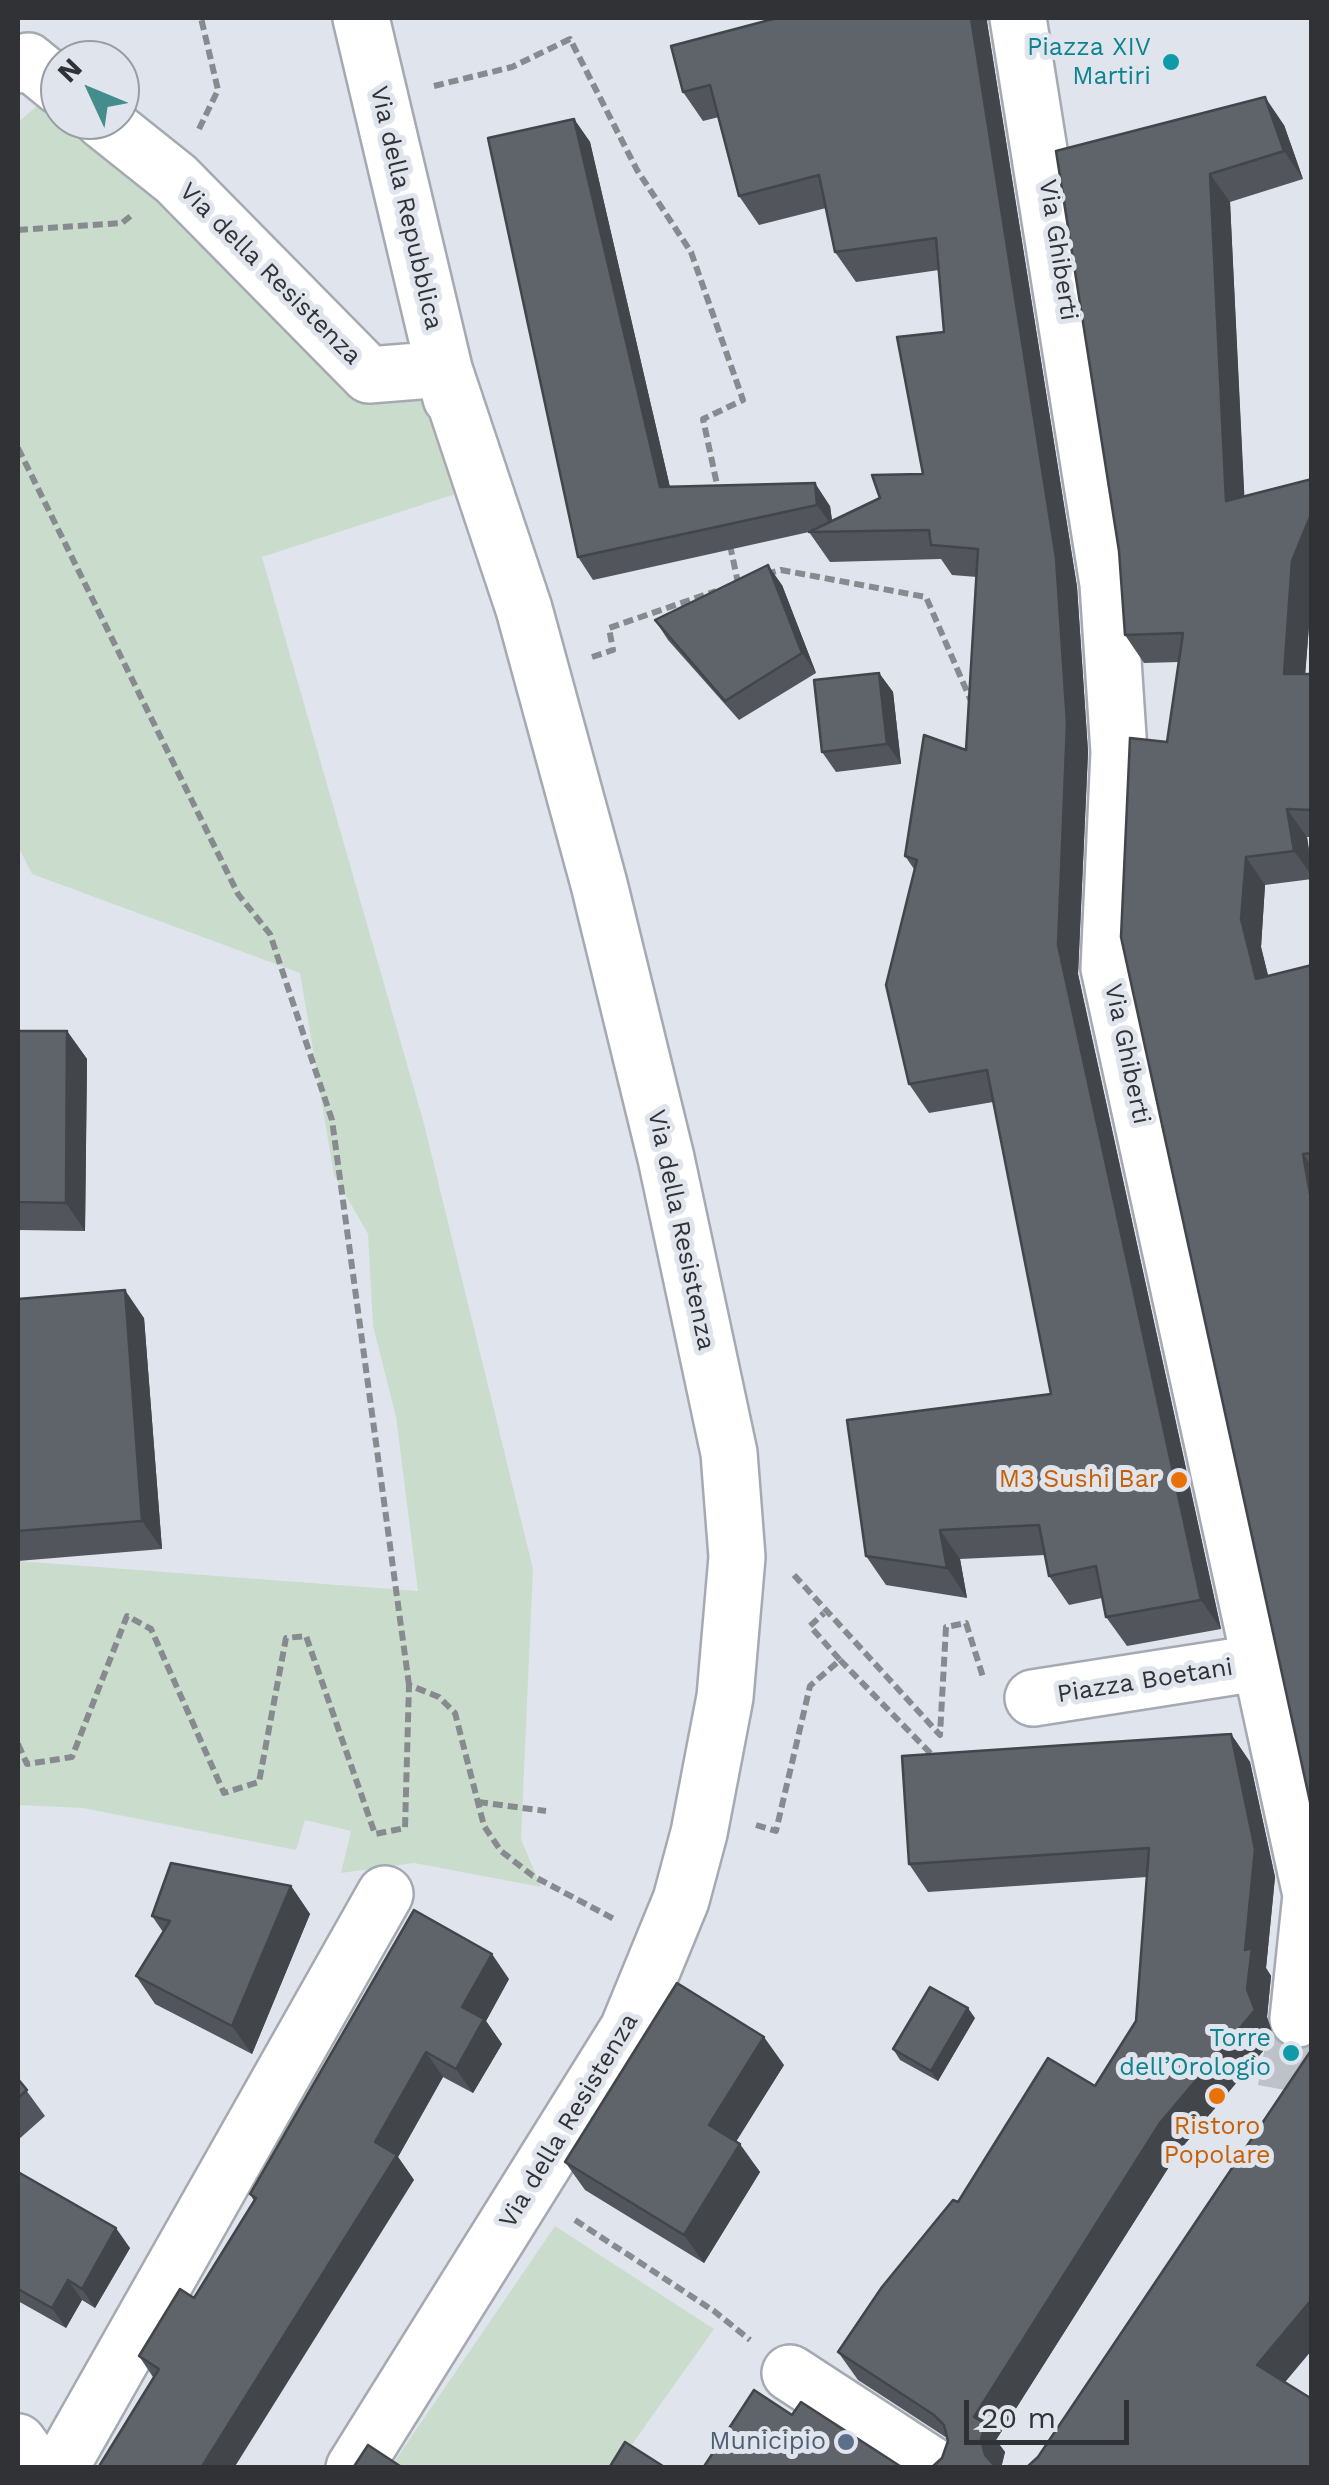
<!DOCTYPE html>
<meta charset="utf-8">
<style>
body{margin:0}
#map{position:relative;width:1329px;height:2485px;overflow:hidden;background:#e0e5ed;font-family:"Work Sans",sans-serif}
canvas{display:block}
.frame{position:absolute;inset:0;border:20px solid #303235;pointer-events:none}
.north{position:absolute;left:40px;top:40px;width:100px;height:100px;box-sizing:border-box;background:#e0e5ed;border:2px solid #9a9da3;border-radius:50%;rotate:314deg;font-size:28px;font-weight:700;line-height:40px;text-align:center;color:#303235}
.north::after{content:'';display:block;margin:auto;width:35px;height:45px;background:#458d8c;clip-path:polygon(50% 0,100% 100%,50% 72%,0 100%)}
.scale{position:absolute;left:964px;top:2400px;width:165px;height:45px;box-sizing:border-box;border:5px solid #303235;border-top:0;padding-left:12px;font-size:30px;line-height:35px;white-space:nowrap;color:#303235;-webkit-text-stroke:8px #e0e5ed;paint-order:stroke}
</style>
<div id="map">
<canvas width="1329" height="2485"></canvas>
<div class="frame"></div>
<div class="north">N</div>
<div class="scale">20 m</div>
</div>
<script>
const ctx = document.querySelector('canvas').getContext('2d');
ctx.lineJoin = 'round';
function paint(path, color) { ctx.fillStyle = color; ctx.fill(path, 'evenodd'); }
const toPath = rows => new Path2D(rows.map(r => 'M' + r).join(''));
function strokePath(path, color, width, dash) { ctx.strokeStyle = color; ctx.lineWidth = width; ctx.lineCap = dash ? 'butt' : 'round'; ctx.setLineDash(dash || []); ctx.stroke(path); }
function write(font, color, halo, rows, align = 'center') {
  ctx.font = font + ' "Work Sans",sans-serif'; ctx.lineWidth = 10; ctx.setLineDash([]); ctx.textBaseline = 'middle'; ctx.strokeStyle = halo; ctx.fillStyle = color; for (const [text, x, y, turn = 0] of rows) {
    ctx.save(); ctx.translate(x, y); ctx.rotate((+turn || 0) * Math.PI / 180); ctx.textAlign = isNaN(turn) ? turn : align; if (halo) ctx.strokeText(text, 0, 0); ctx.fillText(text, 0, 0); ctx.restore();
  }
}
paint(toPath([
 [48,97,60,107,60,120,76,120,339,367,449,384,492,482,262,557,423,1120,533,1569,521,1839,541,1887,414,1863,341,1873,351,1831,305,1820,296,1850,83,1808,18,1805,18,1561,418,1591,396,1417,373,1326,368,1234,334,1175,300,973,32,874,18,846,18,122],
 [555,2226,714,2329,616,2467,390,2468]
]), '#caddcd');
strokePath(toPath([
 [1285,2090,1298,2019]
]), '#bdc1c8', 55, [55, 28]);
const street = toPath([
 [361,18,451,398],
 [1018,18,1108,584,1119,752,1109,968,1311,1895,1298,2019],
 [18,65,28,61,60,87],
 [102,120,176,179,369,375,444,369,524,609,599,884,666,1158,729,1453,737,1557,725,1697,699,1833,681,1900,628,2029,354,2468],
 [1033,1698,1257,1663],
 [790,2373,936,2468],
 [18,2442,37,2468],
 [60,2468,385,1894]
]);
strokePath(street, '#a5aab2', 60);
strokePath(toPath([
 [434,86,512,67,570,39,637,170,691,252,743,400,703,419,719,494],
 [199,129,218,90,201,18],
 [18,230,122,223,132,215],
 [18,448,238,894,270,934,332,1120,409,1685],
 [730,545,738,583],
 [766,574,781,570,926,597,971,701],
 [592,657,613,650,609,628,716,591],
 [794,1575,940,1735,946,1627,966,1623,983,1677],
 [840,1660,937,1760],
 [18,1744,27,1764,72,1757,127,1616,151,1629,224,1793,259,1782,286,1638,306,1636,375,1834,405,1828,409,1685,439,1697,455,1713,484,1826,501,1851,533,1876,616,1920],
 [478,1802,546,1811],
 [756,1825,776,1831,810,1686,840,1660,810,1626,824,1613],
 [575,2220,714,2311,750,2340]
]), '#878b90', 6, [10, 5]);
strokePath(street, '#fff', 55);
paint(toPath([
 [777,18,987,22,1077,587,1088,752,1078,974,1221,1629,1127,1646,1106,1617,1102,1598,1069,1605,1049,1576,1045,1555,960,1559,967,1598,886,1585,866,1556,1051,1394,993,1102,929,1113,909,1084,914,869,905,856,966,750,977,577,952,575,941,559,830,562,809,532,593,580,578,557,574,119,590,142,670,487,830,506,832,521,880,498,923,474,944,332,939,270,856,282,835,252,826,208,759,225,739,196,719,117,703,121,683,92],
 [1284,125,1303,179,1230,202,1244,496,1312,479,1312,589,1305,674,1312,674,1312,837,1307,837,1312,867,1312,879,1265,885,1261,947,1268,976,1312,965,1312,1811,1167,742,1179,662,1144,663,1125,635,1119,551,1056,151],
 [782,585,816,673,739,720,668,640,655,620],
 [879,673,893,692,901,764,836,772,822,752],
 [18,1031,67,1031,87,1059,85,1231,18,1230],
 [18,1299,144,1318,162,1549,18,1561],
 [1231,1734,1250,1762,1275,1877,1266,1968,1271,1976,1267,2017,1274,2038,1179,2151,996,2440,1005,2452,1001,2468,942,2458,948,2441,947,2438,858,2380,838,2352,958,2202,1095,2086,1136,2021,1147,1877,928,1892,909,1864],
 [291,1886,310,1914,252,2054,155,2004,136,1976,163,1932,152,1916],
 [509,1979,486,2021,502,2044,473,2093,443,2077,398,2157,414,2180,153,2377,139,2356,194,2298,254,2201,250,2194],
 [975,2018,938,2081,900,2060,893,2049],
 [784,2065,736,2141,760,2172,704,2263,585,2190,565,2162],
 [18,2079,45,2116,18,2140],
 [18,2172,130,2248,95,2308,82,2300,66,2328,18,2301]
]), '#52555b');
paint(toPath([
 [971,18,988,18,987,22,1077,587,1088,752,1078,974,1221,1629,1201,1600,1058,945],
 [1265,97,1284,125,1303,179,1284,151],
 [574,119,590,142,675,509,660,487],
 [1210,174,1230,202,1246,529,1226,501],
 [815,483,830,506,833,527,817,505],
 [1312,512,1312,589,1303,702,1284,674,1292,561],
 [768,565,782,585,816,673,802,653],
 [879,673,893,692,901,764,887,744],
 [1287,809,1307,837,1312,876,1294,851],
 [1246,857,1265,885,1261,947,1276,1007,1256,979,1241,919],
 [67,1031,87,1059,85,1231,66,1203],
 [1303,1154,1312,1167,1312,1205],
 [125,1290,144,1318,162,1549,142,1521],
 [940,1530,960,1559,967,1598,947,1568],
 [1231,1734,1250,1762,1275,1877,1266,1968,1271,1976,1267,2017,1274,2038,1179,2151,996,2440,1005,2452,1001,2468,994,2468,985,2455,974,2417,1160,2123,1247,1989],
 [291,1886,310,1914,252,2054,232,2026],
 [492,1954,509,1979,486,2021,502,2044,473,2093,456,2069,462,2007],
 [968,2008,975,2018,938,2081,931,2071],
 [764,2037,784,2065,729,2153,709,2125],
 [426,2052,443,2077,398,2157,414,2180,234,2468,201,2468,375,2142],
 [740,2144,760,2172,704,2263,684,2235],
 [116,2228,130,2248,95,2308,82,2289],
 [68,2280,82,2300,66,2328,52,2308],
 [1312,2299,1312,2350,1276,2393,1257,2365]
]), '#42454a');
const building = toPath([
 [777,18,971,18,1056,558,1067,723,1058,945,1201,1600,1106,1617,1096,1566,1049,1576,1039,1525,940,1530,947,1568,866,1556,847,1420,1051,1394,987,1070,909,1084,886,985,917,860,905,856,924,735,966,750,978,549,931,545,929,530,809,532,880,498,872,475,923,474,897,337,944,332,936,238,835,252,819,175,739,196,710,85,683,92,671,46,777,18],
 [1265,97,1284,151,1210,174,1226,501,1312,479,1312,512,1292,561,1284,674,1312,674,1312,810,1287,809,1294,851,1246,857,1241,919,1256,979,1312,965,1312,1153,1303,1154,1312,1205,1312,1811,1121,937,1130,738,1167,742,1183,633,1125,635,1119,551,1056,151,1265,97],
 [574,119,660,487,815,483,817,505,578,557,488,138,574,119],
 [768,565,802,653,725,701,655,620,768,565],
 [879,673,887,744,822,752,814,680,879,673],
 [18,1031,67,1031,66,1203,18,1202,18,1031],
 [125,1290,142,1521,18,1531,18,1299,125,1290],
 [1231,1734,1255,1849,1245,1950,1252,1948,1247,1989,1255,2010,1160,2123,974,2417,986,2424,981,2439,985,2455,994,2465,1000,2468,931,2468,942,2458,948,2441,944,2425,934,2415,838,2352,882,2287,953,2200,958,2202,1048,2058,1095,2086,1136,2021,1149,1848,909,1864,902,1756,1231,1734],
 [171,1863,291,1886,232,2026,136,1976,170,1921,152,1916,171,1863],
 [414,1910,492,1954,462,2007,484,2019,456,2069,426,2052,375,2142,397,2155,201,2468,98,2468,159,2369,139,2356,180,2289,194,2298,256,2198,250,2194,414,1910],
 [677,1983,764,2037,709,2125,740,2144,684,2235,565,2162,677,1983],
 [930,1987,968,2008,931,2071,893,2049,930,1987],
 [1312,2049,1312,2299,1257,2365,1312,2399,1312,2468,1026,2468,1038,2457,1312,2049],
 [18,2079,27,2090,18,2098,18,2079],
 [18,2172,116,2228,82,2289,68,2280,52,2308,18,2289,18,2172],
 [754,2390,792,2415,801,2402,903,2468,703,2468,754,2390],
 [625,2442,666,2468,609,2468,625,2442],
 [368,2445,403,2468,353,2468,368,2445]
]);
paint(building, '#5f636a');
strokePath(building, '#42454a', 2.5);
for (const [x, y, r, color] of [
 [1171,62,10,"#0f9aa8"],
 [1179,1480,10,"#e8710a"],
 [1291,2053,10,"#0f9aa8"],
 [1217,2096,10,"#e8710a"],
 [846,2442,10,"#5c6f8a"]
]) { const dot = new Path2D(); dot.arc(x, y, r, 0, 2 * Math.PI); ctx.fillStyle = color; ctx.fill(dot); strokePath(dot, '#e0e5ed', 4); }
write('25px', '#0d838f', '#e0e5ed', [
 ["Piazza XIV",1151,48],
 ["Martiri",1151,77],
 ["Torre",1271,2039],
 ["dell’Orologio",1271,2068]
], 'right');
write('25px', '#303235', '#e0e5ed', [
 ["Via della Repubblica",406,208,77],
 ["Via Ghiberti",1058,250,81],
 ["Via della Resistenza",270,274,45],
 ["Via Ghiberti",1127,1054,78],
 ["Via della Resistenza",681,1230,78],
 ["Piazza Boetani",1145,1681,-9],
 ["Via della Resistenza",569,2121,-59]
]);
write('25px', '#c56008', '#e0e5ed', [
 ["M3 Sushi Bar",1159,1480],
 ["Ristoro",1217,2127,"center"],
 ["Popolare",1217,2156,"center"]
], 'right');
write('25px', '#4e5e75', '#e0e5ed', [
 ["Municipio",826,2442]
], 'right');
</script>
